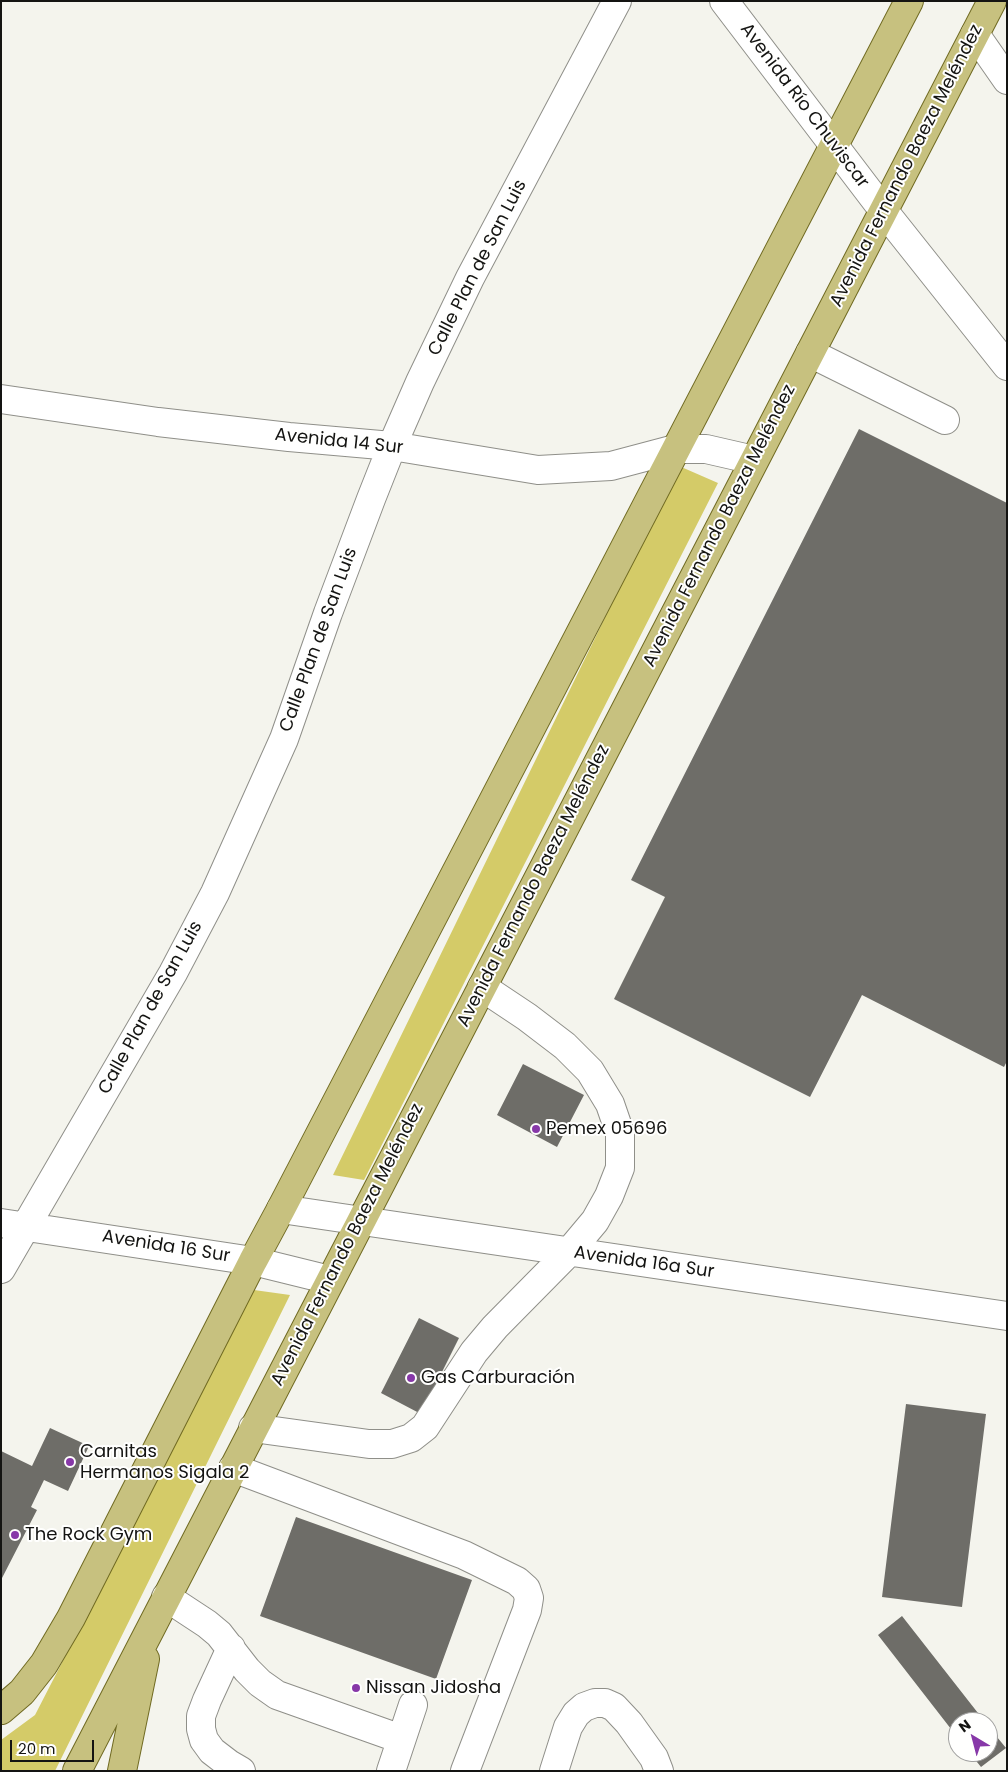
<!DOCTYPE html>
<meta charset="utf-8">
<style>
body{margin:0}
#map{position:relative;width:1008px;height:1772px;overflow:hidden;background:#f4f4ed;font-family:Poppins,sans-serif}
canvas{display:block}
.frame{position:absolute;inset:0;border:2px solid #141412;pointer-events:none}
.north{position:absolute;left:948px;top:1712px;width:50px;height:50px;box-sizing:border-box;background:#fffffe;border:1px solid #a1a1a0;border-radius:50%;rotate:323deg;font-size:14px;font-weight:700;line-height:20px;text-align:center;color:#141412}
.north::after{content:'';display:block;margin:auto;width:18px;height:22px;background:#8738a8;clip-path:polygon(50% 0,100% 100%,50% 72%,0 100%)}
.scale{position:absolute;left:10px;top:1740px;width:84px;height:22px;box-sizing:border-box;border:2px solid #141412;border-top:0;padding-left:6px;font-size:15px;line-height:18px;white-space:nowrap;color:#141412;-webkit-text-stroke:4px #fffffe;paint-order:stroke}
</style>
<div id="map">
<canvas width="1008" height="1772"></canvas>
<div class="frame"></div>
<div class="north">N</div>
<div class="scale">20 m</div>
</div>
<script>
const ctx = document.querySelector('canvas').getContext('2d');
ctx.lineJoin = 'round';
function paint(path, color) { ctx.fillStyle = color; ctx.fill(path, 'evenodd'); }
const toPath = rows => new Path2D(rows.map(r => 'M' + r).join(''));
function strokePath(path, color, width, dash) { ctx.strokeStyle = color; ctx.lineWidth = width; ctx.lineCap = dash ? 'butt' : 'round'; ctx.setLineDash(dash || []); ctx.stroke(path); }
function write(font, color, halo, rows, align = 'center') {
  ctx.font = font + ' Poppins,sans-serif'; ctx.lineWidth = 4; ctx.setLineDash([]); ctx.textBaseline = 'middle'; ctx.strokeStyle = halo; ctx.fillStyle = color; for (const [text, x, y, turn = 0] of rows) {
    ctx.save(); ctx.translate(x, y); ctx.rotate((+turn || 0) * Math.PI / 180); ctx.textAlign = isNaN(turn) ? turn : align; if (halo) ctx.strokeText(text, 0, 0); ctx.fillText(text, 0, 0); ctx.restore();
  }
}
paint(toPath([
 [679,466,718,483,364,1180,333,1175],
 [254,1290,290,1295,55,1771,1,1771,1,1740,35,1715]
]), '#d4cb68');
paint(toPath([
 [859,429,1007,503,1007,1061,1004,1067,862,995,810,1097,614,999,665,897,631,880],
 [523,1064,584,1095,557,1147,497,1115],
 [419,1318,459,1338,421,1414,381,1393],
 [906,1404,986,1414,962,1607,882,1597],
 [50,1428,89,1446,68,1491,44,1480,31,1507,37,1510,1,1580,1,1451,32,1466],
 [296,1517,472,1580,436,1679,260,1616],
 [902,1616,985,1722,958,1722,958,1738,878,1635],
 [988,1726,1006,1748,981,1767,969,1752,988,1752]
]), '#6e6d68');
const minor = toPath([
 [724,1,883,210,1007,366],
 [975,34,1007,80],
 [810,353,945,420],
 [1,399,158,422,289,437,392,446,538,470,611,466,675,449,706,449,754,460],
 [281,1209,1007,1316],
 [1,1223,253,1261,330,1280],
 [1,1269,173,973,215,893,284,739,328,613,371,499,392,446,420,382,470,278,617,1],
 [253,1428,369,1444,392,1444,411,1438,425,1427,474,1352,495,1327,569,1252,595,1221,609,1196,620,1168,620,1133,610,1104,590,1071,565,1046,527,1017,482,987],
 [233,1468,464,1555,517,1581,526,1589,529,1598,527,1610,465,1771],
 [166,1597,207,1624,219,1634,247,1670,260,1683,277,1695,401,1739],
 [231,1648,207,1700,201,1716,201,1729,204,1740,212,1751,229,1764,241,1771],
 [391,1771,413,1705],
 [554,1771,568,1727,576,1714,584,1707,595,1703,605,1703,614,1707,629,1723,654,1758,659,1771]
]);
const major = toPath([
 [1,1710,22,1692,44,1664,71,1618,253,1261,281,1209,909,1],
 [77,1771,992,1],
 [122,1771,145,1659]
]);
strokePath(minor, '#8f8f89', 30);
strokePath(major, '#706a22', 30);
strokePath(minor, '#fff', 28);
strokePath(major, '#c7c17f', 28);
for (const [x, y, r, color] of [
 [536,1129,5,"#8738a8"],
 [411,1378,5,"#8738a8"],
 [70,1462,5,"#8738a8"],
 [15,1535,5,"#8738a8"],
 [356,1688,5,"#8738a8"]
]) { const dot = new Path2D(); dot.arc(x, y, r, 0, 2 * Math.PI); ctx.fillStyle = color; ctx.fill(dot); strokePath(dot, '#fffffe', 2); }
write('18px', '#141412', '#fffffe', [
 ["Avenida Río Chuviscar",804,106,53],
 ["Avenida Fernando Baeza Meléndez",907,166,-63],
 ["Calle Plan de San Luis",478,268,-63],
 ["Avenida 14 Sur",339,442,6],
 ["Avenida Fernando Baeza Meléndez",720,526,-63],
 ["Calle Plan de San Luis",319,640,-70],
 ["Avenida Fernando Baeza Meléndez",534,886,-63],
 ["Calle Plan de San Luis",151,1008,-61],
 ["Avenida Fernando Baeza Meléndez",348,1245,-63],
 ["Avenida 16 Sur",166,1247,9],
 ["Avenida 16a Sur",644,1263,8]
]);
write('18px', '#141412', '#fffffe', [
 ["Pemex 05696",546,1129],
 ["Gas Carburación",421,1378],
 ["Carnitas",80,1452],
 ["Hermanos Sigala 2",80,1473],
 ["The Rock Gym",25,1535],
 ["Nissan Jidosha",366,1688]
], 'left');
</script>
